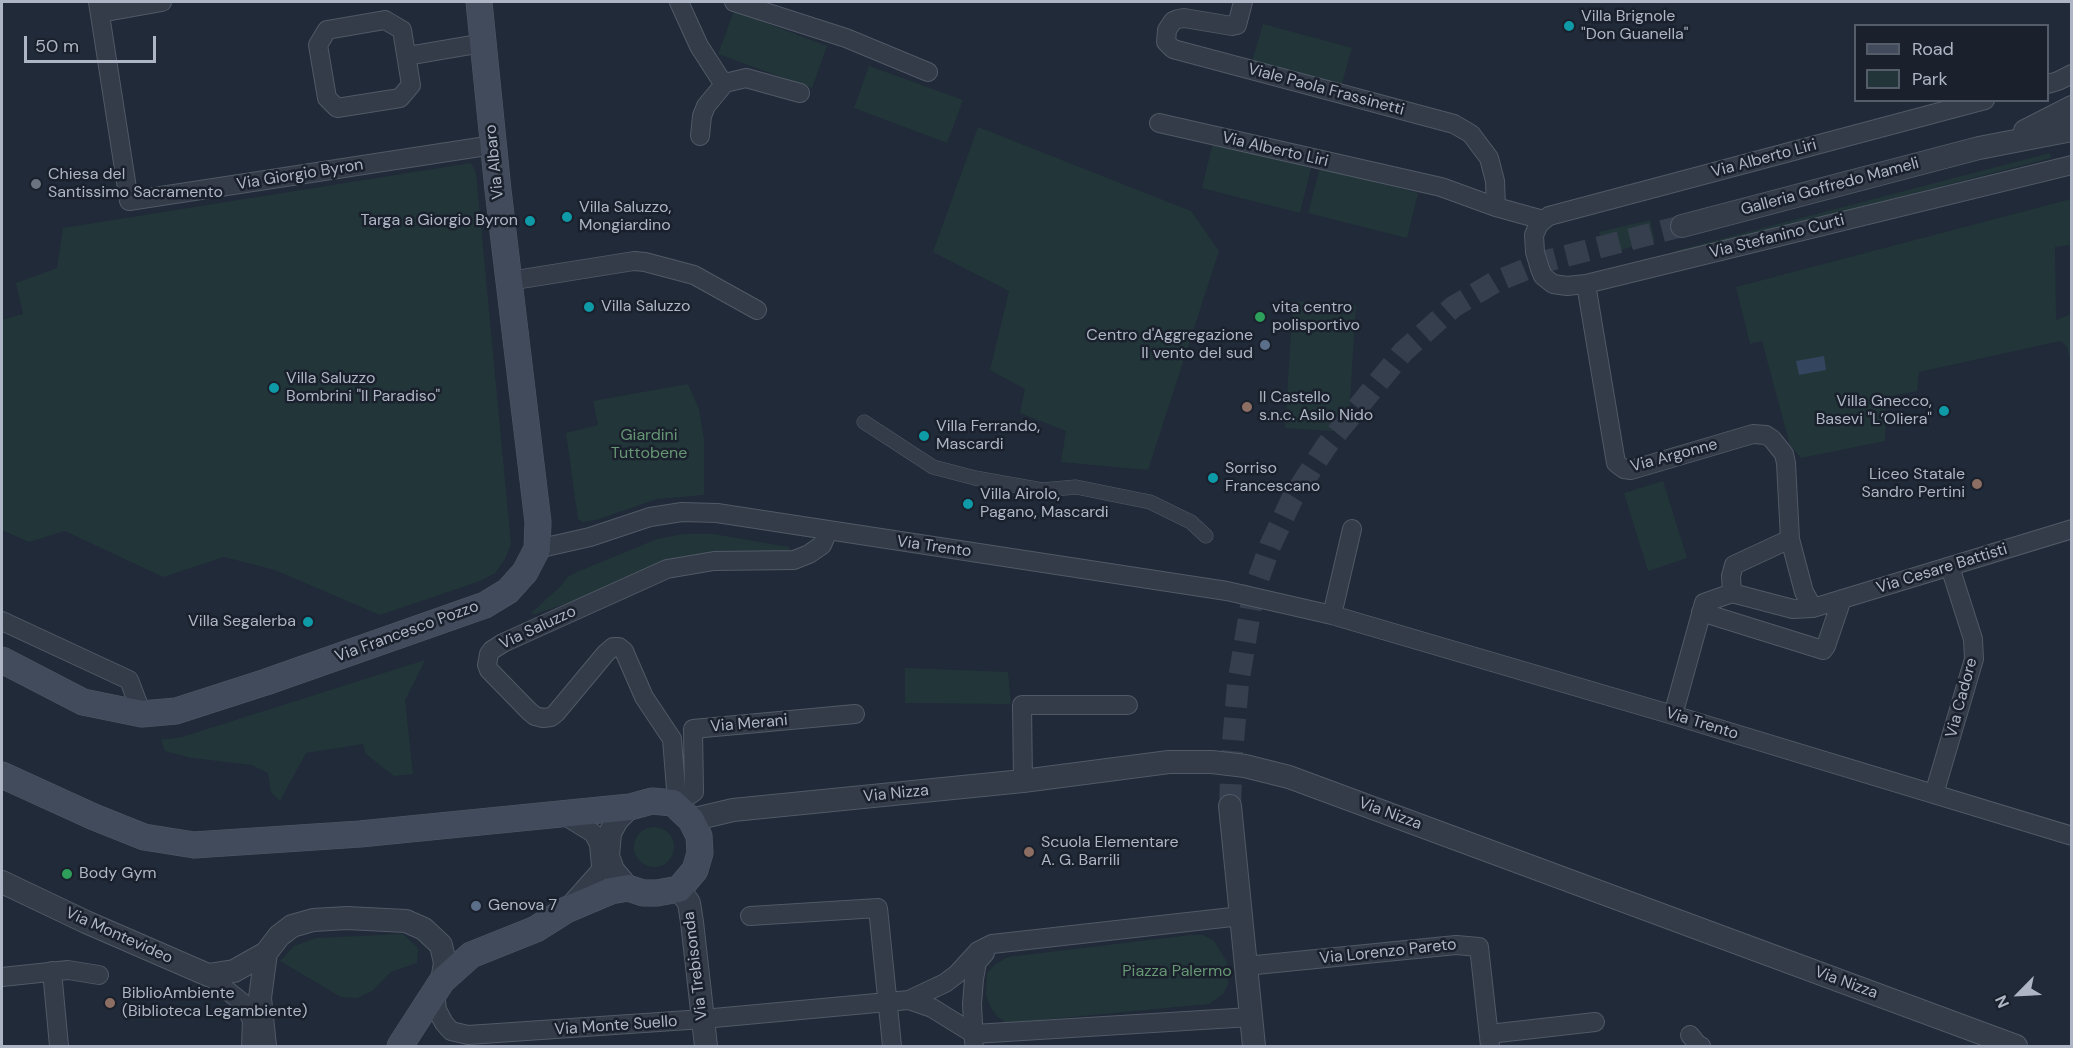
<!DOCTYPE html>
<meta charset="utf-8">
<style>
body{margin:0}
#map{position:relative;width:2073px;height:1048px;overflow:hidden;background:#202a38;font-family:"DM Sans",sans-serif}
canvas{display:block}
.frame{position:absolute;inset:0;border:3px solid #aeb6c5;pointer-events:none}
.legend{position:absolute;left:1854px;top:24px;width:195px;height:78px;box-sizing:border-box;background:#1a212d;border:2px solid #555d6a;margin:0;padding:8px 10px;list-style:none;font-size:18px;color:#aeb6c5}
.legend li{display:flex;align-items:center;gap:12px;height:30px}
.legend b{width:30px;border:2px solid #555d6a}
.north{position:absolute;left:1989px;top:964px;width:60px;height:60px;-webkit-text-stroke:4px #1a212d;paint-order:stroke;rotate:246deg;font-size:16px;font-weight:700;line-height:24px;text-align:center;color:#aeb6c5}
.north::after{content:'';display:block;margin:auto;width:21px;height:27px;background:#aeb6c5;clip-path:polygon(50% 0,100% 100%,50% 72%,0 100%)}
.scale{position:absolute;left:24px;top:36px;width:132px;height:27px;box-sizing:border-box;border:3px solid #aeb6c5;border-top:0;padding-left:8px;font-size:18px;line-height:21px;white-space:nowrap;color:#aeb6c5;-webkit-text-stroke:4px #1a212d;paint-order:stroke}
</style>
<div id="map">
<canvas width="2073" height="1048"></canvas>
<div class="frame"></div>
<ul class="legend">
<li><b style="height:8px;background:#424b5c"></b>Road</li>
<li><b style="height:16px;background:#223639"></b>Park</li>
</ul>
<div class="north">N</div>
<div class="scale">50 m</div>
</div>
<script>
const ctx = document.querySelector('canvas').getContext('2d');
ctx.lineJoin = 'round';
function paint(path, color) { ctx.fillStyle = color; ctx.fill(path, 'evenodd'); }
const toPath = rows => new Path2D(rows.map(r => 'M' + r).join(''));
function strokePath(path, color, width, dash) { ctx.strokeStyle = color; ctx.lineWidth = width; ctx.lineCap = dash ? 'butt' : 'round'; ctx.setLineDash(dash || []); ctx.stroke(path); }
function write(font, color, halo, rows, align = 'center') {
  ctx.font = font + ' "DM Sans",sans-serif'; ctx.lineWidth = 5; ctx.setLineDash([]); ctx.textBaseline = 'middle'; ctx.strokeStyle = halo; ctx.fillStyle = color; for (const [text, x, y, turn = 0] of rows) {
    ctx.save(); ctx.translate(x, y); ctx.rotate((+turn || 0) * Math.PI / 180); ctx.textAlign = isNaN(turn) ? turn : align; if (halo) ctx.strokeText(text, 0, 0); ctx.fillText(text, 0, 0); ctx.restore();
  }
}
paint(toPath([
 [734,11,827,46,812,88,718,54],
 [1263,24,1352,48,1341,87,1252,62],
 [869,66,963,100,947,143,854,108],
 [978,127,1191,211,1219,251,1148,470,1061,462,1066,431,1020,413,1025,389,990,370,1009,291,933,252],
 [1213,142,1311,168,1300,213,1202,188],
 [2050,153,2051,158,1677,254,1675,251],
 [471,163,476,173,511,544,505,559,495,573,480,581,380,615,275,570,224,557,163,577,65,531,29,542,2,530,2,320,23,314,16,283,57,268,63,228],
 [1320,168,1418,193,1407,238,1308,213],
 [2071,199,2071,245,2055,247,2056,320,2071,314,2071,366,2067,346,2060,341,1919,372,1917,391,1886,397,1885,441,1801,458,1790,445,1762,341,1750,344,1736,287],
 [1650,220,1655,241,1605,254,1599,232],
 [1293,301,1356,305,1348,432,1285,428],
 [688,384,699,409,704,439,704,495,657,499,596,520,583,522,578,519,566,433,598,425,593,401],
 [1663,481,1687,558,1648,571,1624,493],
 [683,534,713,534,789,547,789,554,712,554,574,601,535,614,531,613,560,587,568,577,577,572,657,539],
 [425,660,405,700,413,774,394,776,366,754,363,744,306,753,280,801,271,792,268,773,252,765,192,758,165,751,161,740,182,737],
 [905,668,1008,672,1011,704,905,703],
 '634 847a20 20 0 1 1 40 0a20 20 0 1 1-40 0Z',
 [403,934,418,948,417,963,391,972,372,991,357,998,341,997,280,961,294,946,316,938],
 [1191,935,1203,935,1214,941,1227,962,1229,976,1228,984,1223,994,1209,1004,1007,1023,998,1017,992,1010,986,996,987,973,996,964,1008,957]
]), '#223639');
paint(toPath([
 [1824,356,1826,370,1799,375,1796,361]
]), '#344560');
strokePath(toPath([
 [1230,806,1232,754,1238,684,1253,594,1270,546,1292,499,1327,445,1403,352,1453,307,1495,282,1546,261,1682,226]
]), '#353f4d', 22, [22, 11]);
const pedestrian = toPath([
 [864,422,933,467,975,478,1042,490,1076,487,1150,502,1191,522,1206,536]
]);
const minor = toPath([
 [98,2,129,201,493,145],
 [679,2,699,46,719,77,725,83,746,78,800,93],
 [734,2,846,38,928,72],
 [1243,2,1237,25,1232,26,1184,18,1178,19,1173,21,1167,30,1166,42,1173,49,1454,124,1471,134,1489,158,1495,181,1496,207,1543,220],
 [100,13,162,2],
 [385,20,402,30,411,85,400,98,337,108,327,98,318,45,327,30,385,20],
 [407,56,483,43],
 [2048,84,2058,81,2072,74],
 [1985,100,1549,216,1539,224,1534,235,1535,252,1540,269,1543,276,1553,284,1567,286,1586,284,2072,165],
 [1159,123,1441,187,1496,207],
 [700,136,702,116,706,106,725,83],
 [509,281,634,261,645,262,694,275,757,310],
 [1586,284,1616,463,1624,469,1631,470,1753,434,1766,435,1772,439,1784,454,1786,463,1790,539,1804,592,1813,608],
 [537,549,590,537,650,517,682,512,717,513,1227,591,1332,615,1673,715,2072,836],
 [1732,593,1731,576,1734,565,1790,539],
 [1701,612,1823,650,1826,646,1842,599],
 [1332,615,1352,529],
 [2,621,129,680,142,714],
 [1673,715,1704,603,1732,593,1793,609,1813,608,2072,529],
 [1023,781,1022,705,1128,705],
 [1934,794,1974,659,1973,639,1950,567],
 [673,803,676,789,672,739,644,697,624,651,619,647,613,647,606,653,556,713,551,717,543,718,535,716,529,711,489,670,487,665,489,654,492,650,503,643,667,569,714,561,794,560,809,554,822,545,828,531],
 [675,805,694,792,693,729,855,714],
 [562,814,593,833,599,844,601,866],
 [569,906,601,870,607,857],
 [750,916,878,908,892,1046],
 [1246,966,1456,945,1479,947,1490,1046],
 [52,971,59,1046],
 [208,975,244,1004,252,1020,251,1046],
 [2,977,68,970,99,975],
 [435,993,437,1010,444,1023,451,1031,468,1035,703,1019,909,1000,932,1008,974,1034,1251,1017],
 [909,1000,945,983,957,974,978,951,992,944,1241,916],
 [1489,1034,1595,1022],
 [1690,1035,1698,1045,1701,1046],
 [974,1042,972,1004,974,979,977,962,985,953]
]);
const tertiary = toPath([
 [2025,131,2072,107],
 [1682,226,1979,148,2072,130],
 [1230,806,1254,1046],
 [691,820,733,810,1023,781,1169,762,1212,762,1245,766,1289,777,2016,1046],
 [2,882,86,922,208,975,234,971,266,953,279,936,292,926,313,920,347,918,406,921,424,929,441,945,445,963,442,981],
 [628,888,613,870,608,856,610,833,617,820,630,807],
 [679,889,689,903,692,922,706,1046],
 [265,1046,260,998,266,953]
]);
const secondary = toPath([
 [2,660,83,702,142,714,176,711,266,682,485,605,508,591,525,572,537,549,538,522,498,190,479,2],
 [2,775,94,817,144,837,194,845,360,834,630,807,652,801,673,803,691,820,699,836,700,853,695,870,679,889,657,893,643,893,628,888,611,891,566,910,536,929,471,955,442,981,400,1046]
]);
strokePath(pedestrian, '#515966', 15);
strokePath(minor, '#515966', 20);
strokePath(tertiary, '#515966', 24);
strokePath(secondary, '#515966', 27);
strokePath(pedestrian, '#343c49', 14);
strokePath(minor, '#343c49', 18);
strokePath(tertiary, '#343c49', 22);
strokePath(secondary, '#424b5c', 26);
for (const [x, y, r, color] of [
 [1569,26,6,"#0f9aa8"],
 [36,184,6,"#6b7280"],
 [567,217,6,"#0f9aa8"],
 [530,221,6,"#0f9aa8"],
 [589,307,6,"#0f9aa8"],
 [1260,317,6,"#2e9e5b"],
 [1265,345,6,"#5c6f8a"],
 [274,388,6,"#0f9aa8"],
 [1247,407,6,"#8d6e63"],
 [1944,411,6,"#0f9aa8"],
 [924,436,6,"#0f9aa8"],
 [1213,478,6,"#0f9aa8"],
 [1977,484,6,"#8d6e63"],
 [968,504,6,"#0f9aa8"],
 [308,622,6,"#0f9aa8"],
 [1029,852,6,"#8d6e63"],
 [67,874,6,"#2e9e5b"],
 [476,906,6,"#5c6f8a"],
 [110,1003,6,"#8d6e63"]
]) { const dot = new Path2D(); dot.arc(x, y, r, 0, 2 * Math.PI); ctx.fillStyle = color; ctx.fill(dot); strokePath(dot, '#1a212d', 2); }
write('16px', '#aeb6c5', '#1a212d', [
 ["Villa Brignole",1581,17],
 ["\"Don Guanella\"",1581,35],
 ["Chiesa del",48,175],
 ["Santissimo Sacramento",48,193],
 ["Villa Saluzzo,",579,208],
 ["Mongiardino",579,226],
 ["Targa a Giorgio Byron",518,221,"right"],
 ["Villa Saluzzo",601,307],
 ["vita centro",1272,308],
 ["polisportivo",1272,326],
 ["Centro d'Aggregazione",1253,336,"right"],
 ["Il vento del sud",1253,354,"right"],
 ["Villa Saluzzo",286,379],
 ["Bombrini \"Il Paradiso\"",286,397],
 ["Il Castello",1259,398],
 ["s.n.c. Asilo Nido",1259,416],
 ["Villa Gnecco,",1932,402,"right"],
 ["Basevi \"L’Oliera\"",1932,420,"right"],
 ["Villa Ferrando,",936,427],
 ["Mascardi",936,445],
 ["Sorriso",1225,469],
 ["Francescano",1225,487],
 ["Liceo Statale",1965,475,"right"],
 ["Sandro Pertini",1965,493,"right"],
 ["Villa Airolo,",980,495],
 ["Pagano, Mascardi",980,513],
 ["Villa Segalerba",296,622,"right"],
 ["Scuola Elementare",1041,843],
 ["A. G. Barrili",1041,861],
 ["Body Gym",79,874],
 ["Genova 7",488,906],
 ["BiblioAmbiente",122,994],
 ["(Biblioteca Legambiente)",122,1012]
], 'left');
write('16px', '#aeb6c5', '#1a212d', [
 ["Viale Paola Frassinetti",1326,90,15],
 ["Via Alberto Liri",1275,150,13],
 ["Via Alberto Liri",1764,159,-15],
 ["Via Albaro",495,162,-96],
 ["Via Giorgio Byron",300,175,-9],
 ["Galleria Goffredo Mameli",1830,187,-15],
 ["Via Stefanino Curti",1777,237,-14],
 ["Via Argonne",1674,456,-15],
 ["Via Trento",934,547,8],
 ["Via Cesare Battisti",1942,569,-17],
 ["Via Saluzzo",538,628,-25],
 ["Via Francesco Pozzo",407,632,-20],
 ["Via Cadore",1962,698,-75],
 ["Via Merani",749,724,-5],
 ["Via Trento",1702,724,17],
 ["Via Nizza",896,794,-6],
 ["Via Nizza",1390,814,20],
 ["Via Montevideo",119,936,24],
 ["Via Lorenzo Pareto",1388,952,-6],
 ["Via Trebisonda",696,966,-97],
 ["Via Nizza",1846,983,20],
 ["Via Monte Suello",616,1026,-4]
]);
write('16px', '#669673', '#1a212d', [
 ["Giardini",649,436],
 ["Tuttobene",649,454],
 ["Piazza Palermo",1177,972]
]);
</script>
